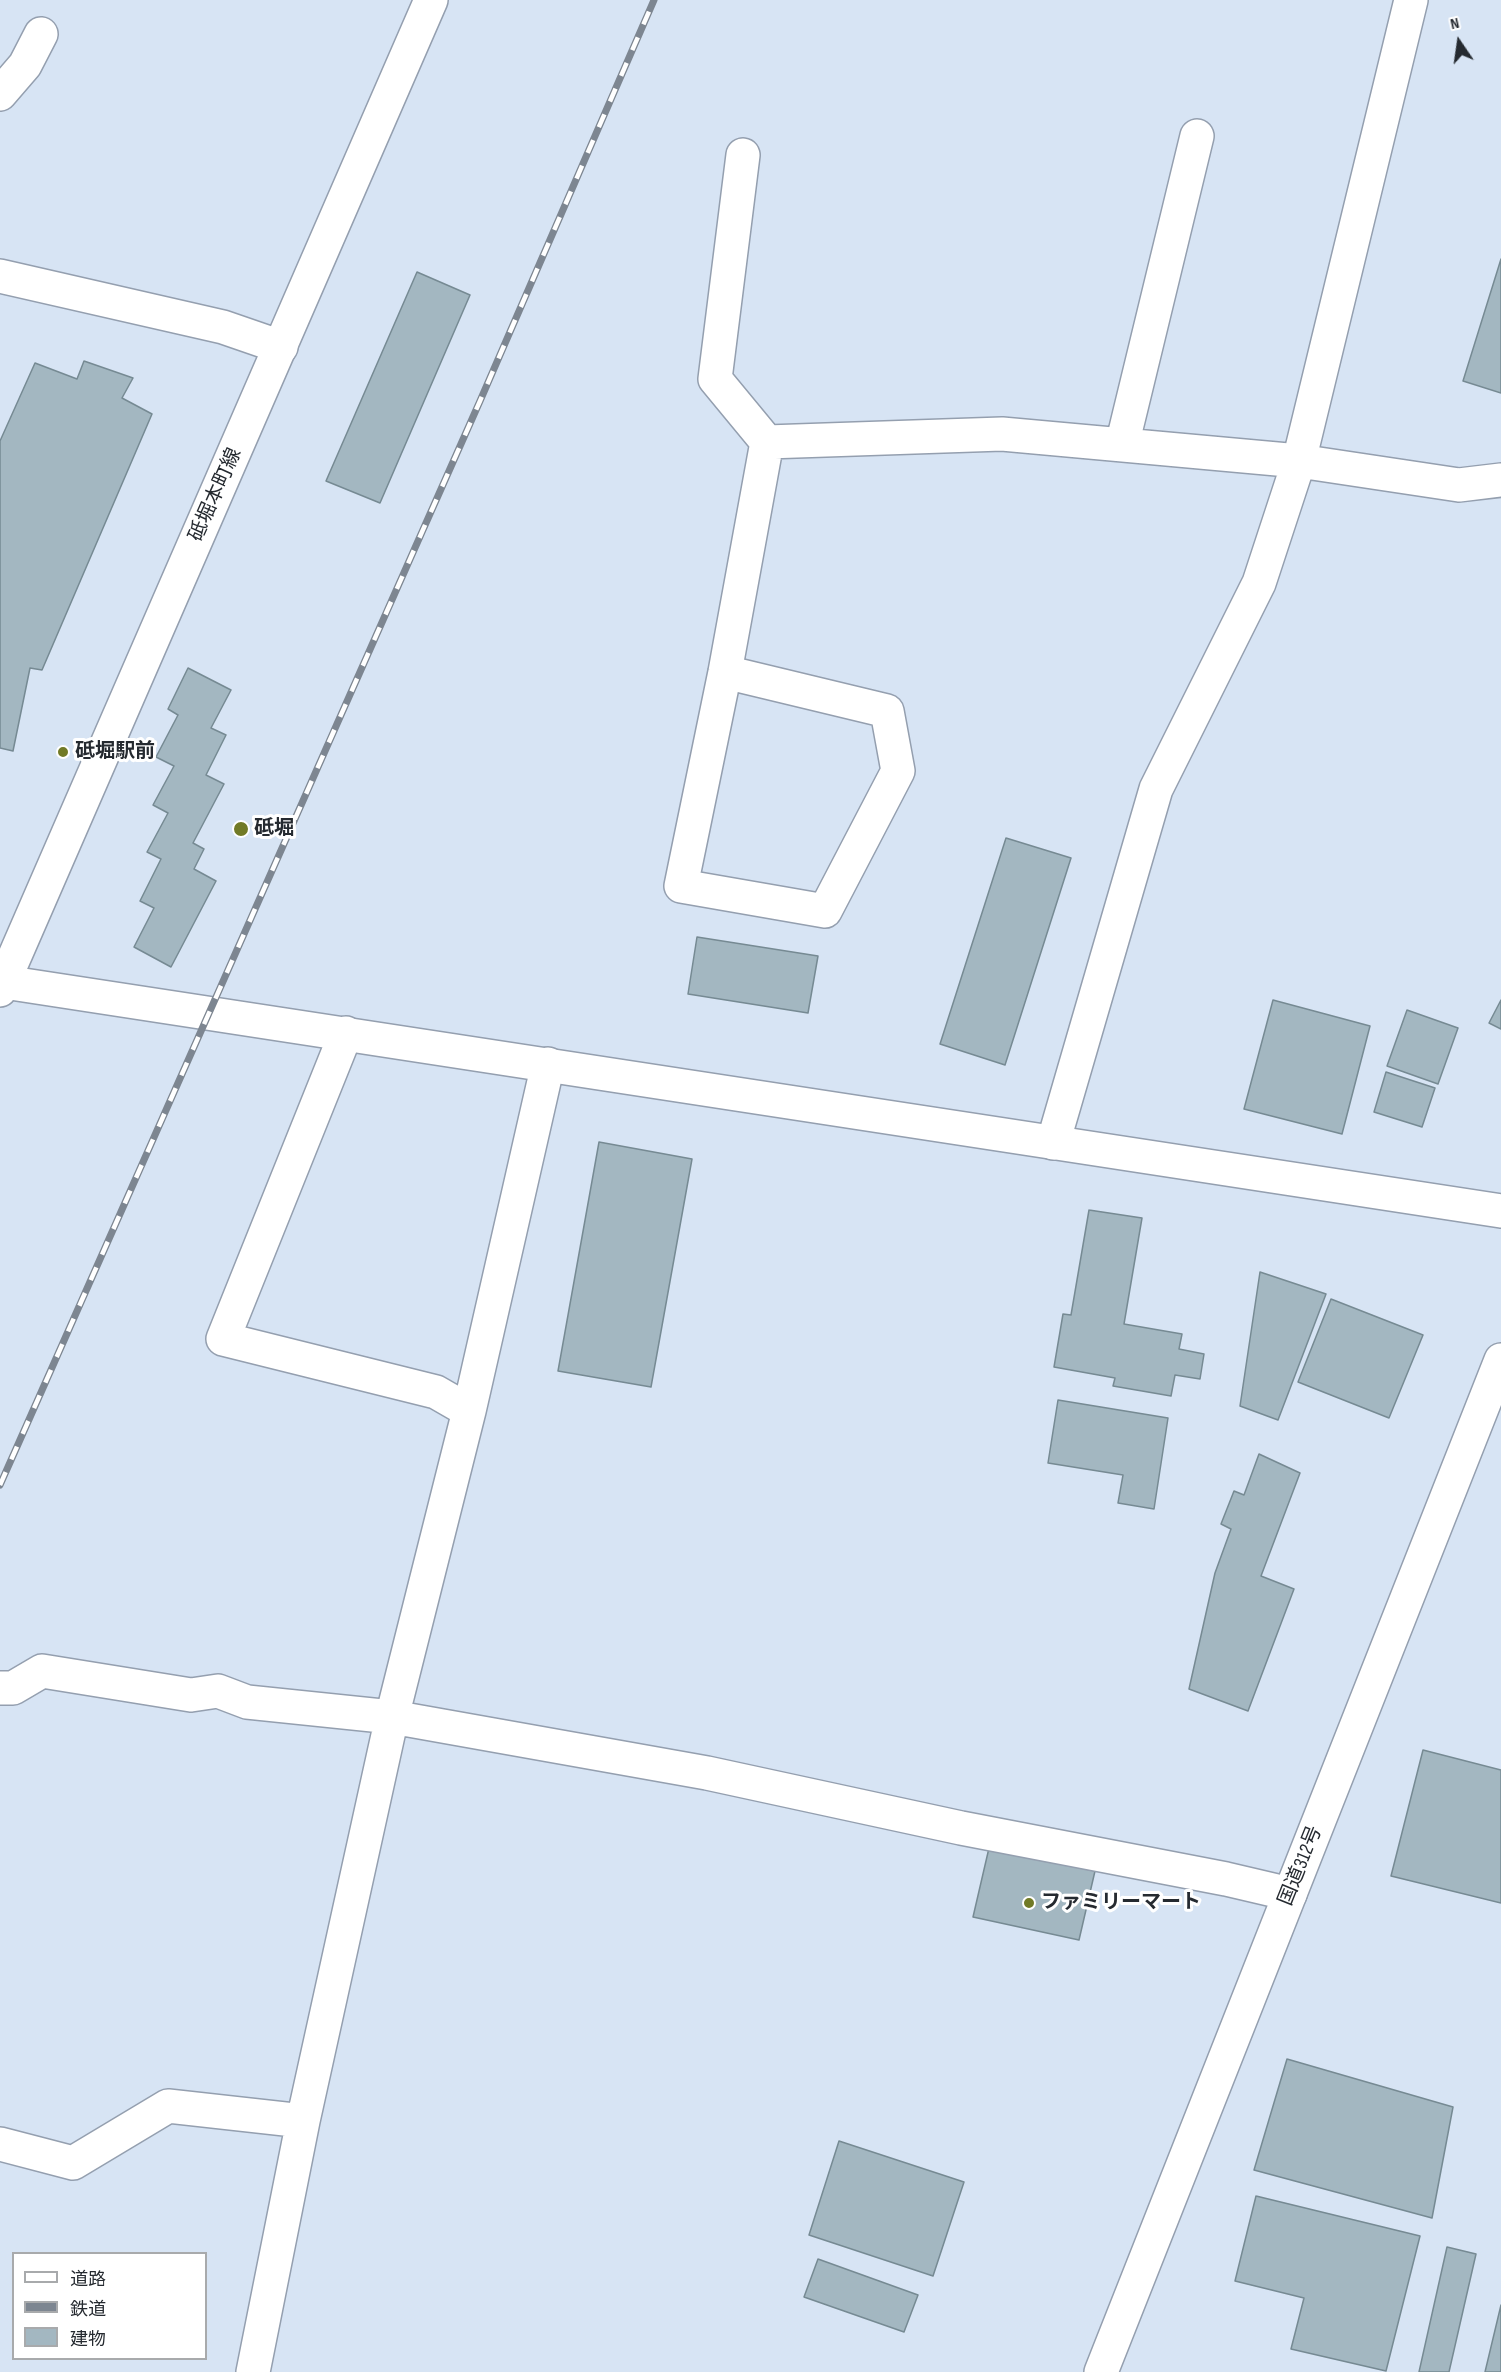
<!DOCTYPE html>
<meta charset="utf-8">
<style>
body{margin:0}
#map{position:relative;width:1501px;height:2372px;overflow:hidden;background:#d7e4f4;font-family:"Sofia Sans Condensed","Noto Sans JP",sans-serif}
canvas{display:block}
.legend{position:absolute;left:12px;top:2252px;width:195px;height:108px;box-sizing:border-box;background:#fff;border:2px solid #a8aaac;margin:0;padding:8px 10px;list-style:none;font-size:18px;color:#252a30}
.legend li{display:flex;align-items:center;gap:12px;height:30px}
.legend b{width:30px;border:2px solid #a8aaac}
.north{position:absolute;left:1429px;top:12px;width:60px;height:60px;-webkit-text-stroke:4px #fff;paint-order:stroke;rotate:347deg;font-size:16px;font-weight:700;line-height:24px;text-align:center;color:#252a30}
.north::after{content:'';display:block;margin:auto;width:21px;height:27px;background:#252a30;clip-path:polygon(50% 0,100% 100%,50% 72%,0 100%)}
</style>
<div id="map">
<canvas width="1501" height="2372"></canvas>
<ul class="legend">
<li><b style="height:8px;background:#fff"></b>道路</li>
<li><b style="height:8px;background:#7d8691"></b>鉄道</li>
<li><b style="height:16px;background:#a3b7c1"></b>建物</li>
</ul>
<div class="north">N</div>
</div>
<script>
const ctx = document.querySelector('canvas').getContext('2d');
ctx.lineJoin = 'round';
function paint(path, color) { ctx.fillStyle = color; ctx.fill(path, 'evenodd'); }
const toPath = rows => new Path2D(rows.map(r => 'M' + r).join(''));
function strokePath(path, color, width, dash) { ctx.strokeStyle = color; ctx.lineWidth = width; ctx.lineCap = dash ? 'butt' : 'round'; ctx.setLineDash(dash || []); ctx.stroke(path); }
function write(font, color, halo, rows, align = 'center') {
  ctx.font = font + ' "Sofia Sans Condensed","Noto Sans JP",sans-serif'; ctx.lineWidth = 6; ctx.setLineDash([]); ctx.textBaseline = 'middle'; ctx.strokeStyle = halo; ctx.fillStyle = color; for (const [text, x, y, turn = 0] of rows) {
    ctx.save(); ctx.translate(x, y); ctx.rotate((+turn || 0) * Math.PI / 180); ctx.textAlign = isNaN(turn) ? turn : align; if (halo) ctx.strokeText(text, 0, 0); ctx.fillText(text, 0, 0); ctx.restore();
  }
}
const building = toPath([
 [1501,259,1501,393,1463,381,1501,259],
 [417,272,470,295,380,503,326,481,417,272],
 [84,361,133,378,122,398,152,414,42,670,30,668,13,751,0,748,0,441,35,363,77,379,84,361],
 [188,668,231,690,211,728,226,735,206,775,224,784,193,843,204,849,194,869,216,881,171,967,134,947,154,908,140,901,161,859,147,852,168,813,153,805,174,766,156,757,178,715,168,709,188,668],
 [1006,838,1071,858,1005,1065,940,1044,1006,838],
 [697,937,818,956,808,1013,688,994,697,937],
 [1273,1000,1370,1026,1342,1134,1244,1109,1273,1000],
 [1501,1000,1501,1029,1489,1023,1501,1000],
 [1407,1010,1458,1028,1438,1084,1387,1066,1407,1010],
 [1386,1072,1435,1088,1422,1127,1374,1112,1386,1072],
 [599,1142,692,1159,651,1387,558,1371,599,1142],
 [1089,1210,1142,1218,1124,1324,1182,1334,1179,1349,1204,1354,1200,1379,1175,1375,1171,1396,1113,1386,1115,1378,1054,1367,1063,1314,1071,1315,1089,1210],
 [1260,1272,1326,1294,1278,1420,1240,1406,1260,1272],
 [1331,1299,1423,1335,1389,1418,1298,1382,1331,1299],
 [1058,1400,1168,1418,1154,1509,1118,1503,1123,1475,1048,1463,1058,1400],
 [1259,1454,1300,1473,1261,1576,1294,1589,1248,1711,1189,1689,1215,1573,1231,1529,1221,1524,1234,1491,1244,1495,1259,1454],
 [1423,1750,1501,1770,1501,1903,1391,1876,1423,1750],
 [989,1848,1095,1871,1079,1940,973,1917,989,1848],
 [1287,2059,1453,2107,1432,2218,1254,2170,1287,2059],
 [839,2141,964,2182,933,2276,809,2235,839,2141],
 [1256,2196,1420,2236,1386,2371,1291,2349,1304,2298,1235,2281,1256,2196],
 [1447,2247,1476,2254,1449,2372,1419,2372,1447,2247],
 [818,2259,918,2295,904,2332,804,2297,818,2259],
 [1501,2305,1501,2372,1485,2372,1501,2305]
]);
paint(building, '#a3b7c1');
strokePath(building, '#768a93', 1.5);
const street = toPath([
 [0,94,25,65,41,34],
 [0,276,223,327,281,347],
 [767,442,1002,434,1299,461,1459,485,1501,480],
 [1122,445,1197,136],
 [725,672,887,711,898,771,825,911,681,886,725,672,767,442,715,379,743,155],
 [346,1033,223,1339,436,1392,469,1411],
 [1053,1143,1156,789,1259,583,1299,461,1411,0],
 [0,1688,13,1688,42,1671,191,1695,218,1691,247,1702,392,1717,707,1773,961,1828,1226,1879,1290,1894],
 [0,2144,73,2163,168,2106,303,2121],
 [253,2372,303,2121,392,1717,469,1411,548,1064]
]);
const secondary = toPath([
 [4,982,1501,1211],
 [0,990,431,0]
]);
const highway = toPath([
 [1101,2372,1501,1360]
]);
strokePath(street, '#949faf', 36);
strokePath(secondary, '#949faf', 36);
strokePath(highway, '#949faf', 36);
strokePath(street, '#fff', 33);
strokePath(secondary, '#fff', 33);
strokePath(highway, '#fff', 33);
const rail = toPath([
 [0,1485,480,401,654,0]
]);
strokePath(rail, '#7d8691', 7);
strokePath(rail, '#fff', 4.5, [14]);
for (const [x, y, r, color] of [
 [63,752,6,"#717a26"],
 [241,829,8,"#717a26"],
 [1029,1903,6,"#717a26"]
]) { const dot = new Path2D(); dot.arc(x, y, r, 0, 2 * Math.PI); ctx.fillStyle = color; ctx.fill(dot); strokePath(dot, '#fff', 2); }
write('20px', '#252a30', '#fff', [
 ["砥堀本町線",216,495,-66],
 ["国道312号",1301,1866,-68]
]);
write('bold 20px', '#252a30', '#fff', [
 ["砥堀駅前",75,752],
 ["砥堀",254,829],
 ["ファミリーマート",1041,1903]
], 'left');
</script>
